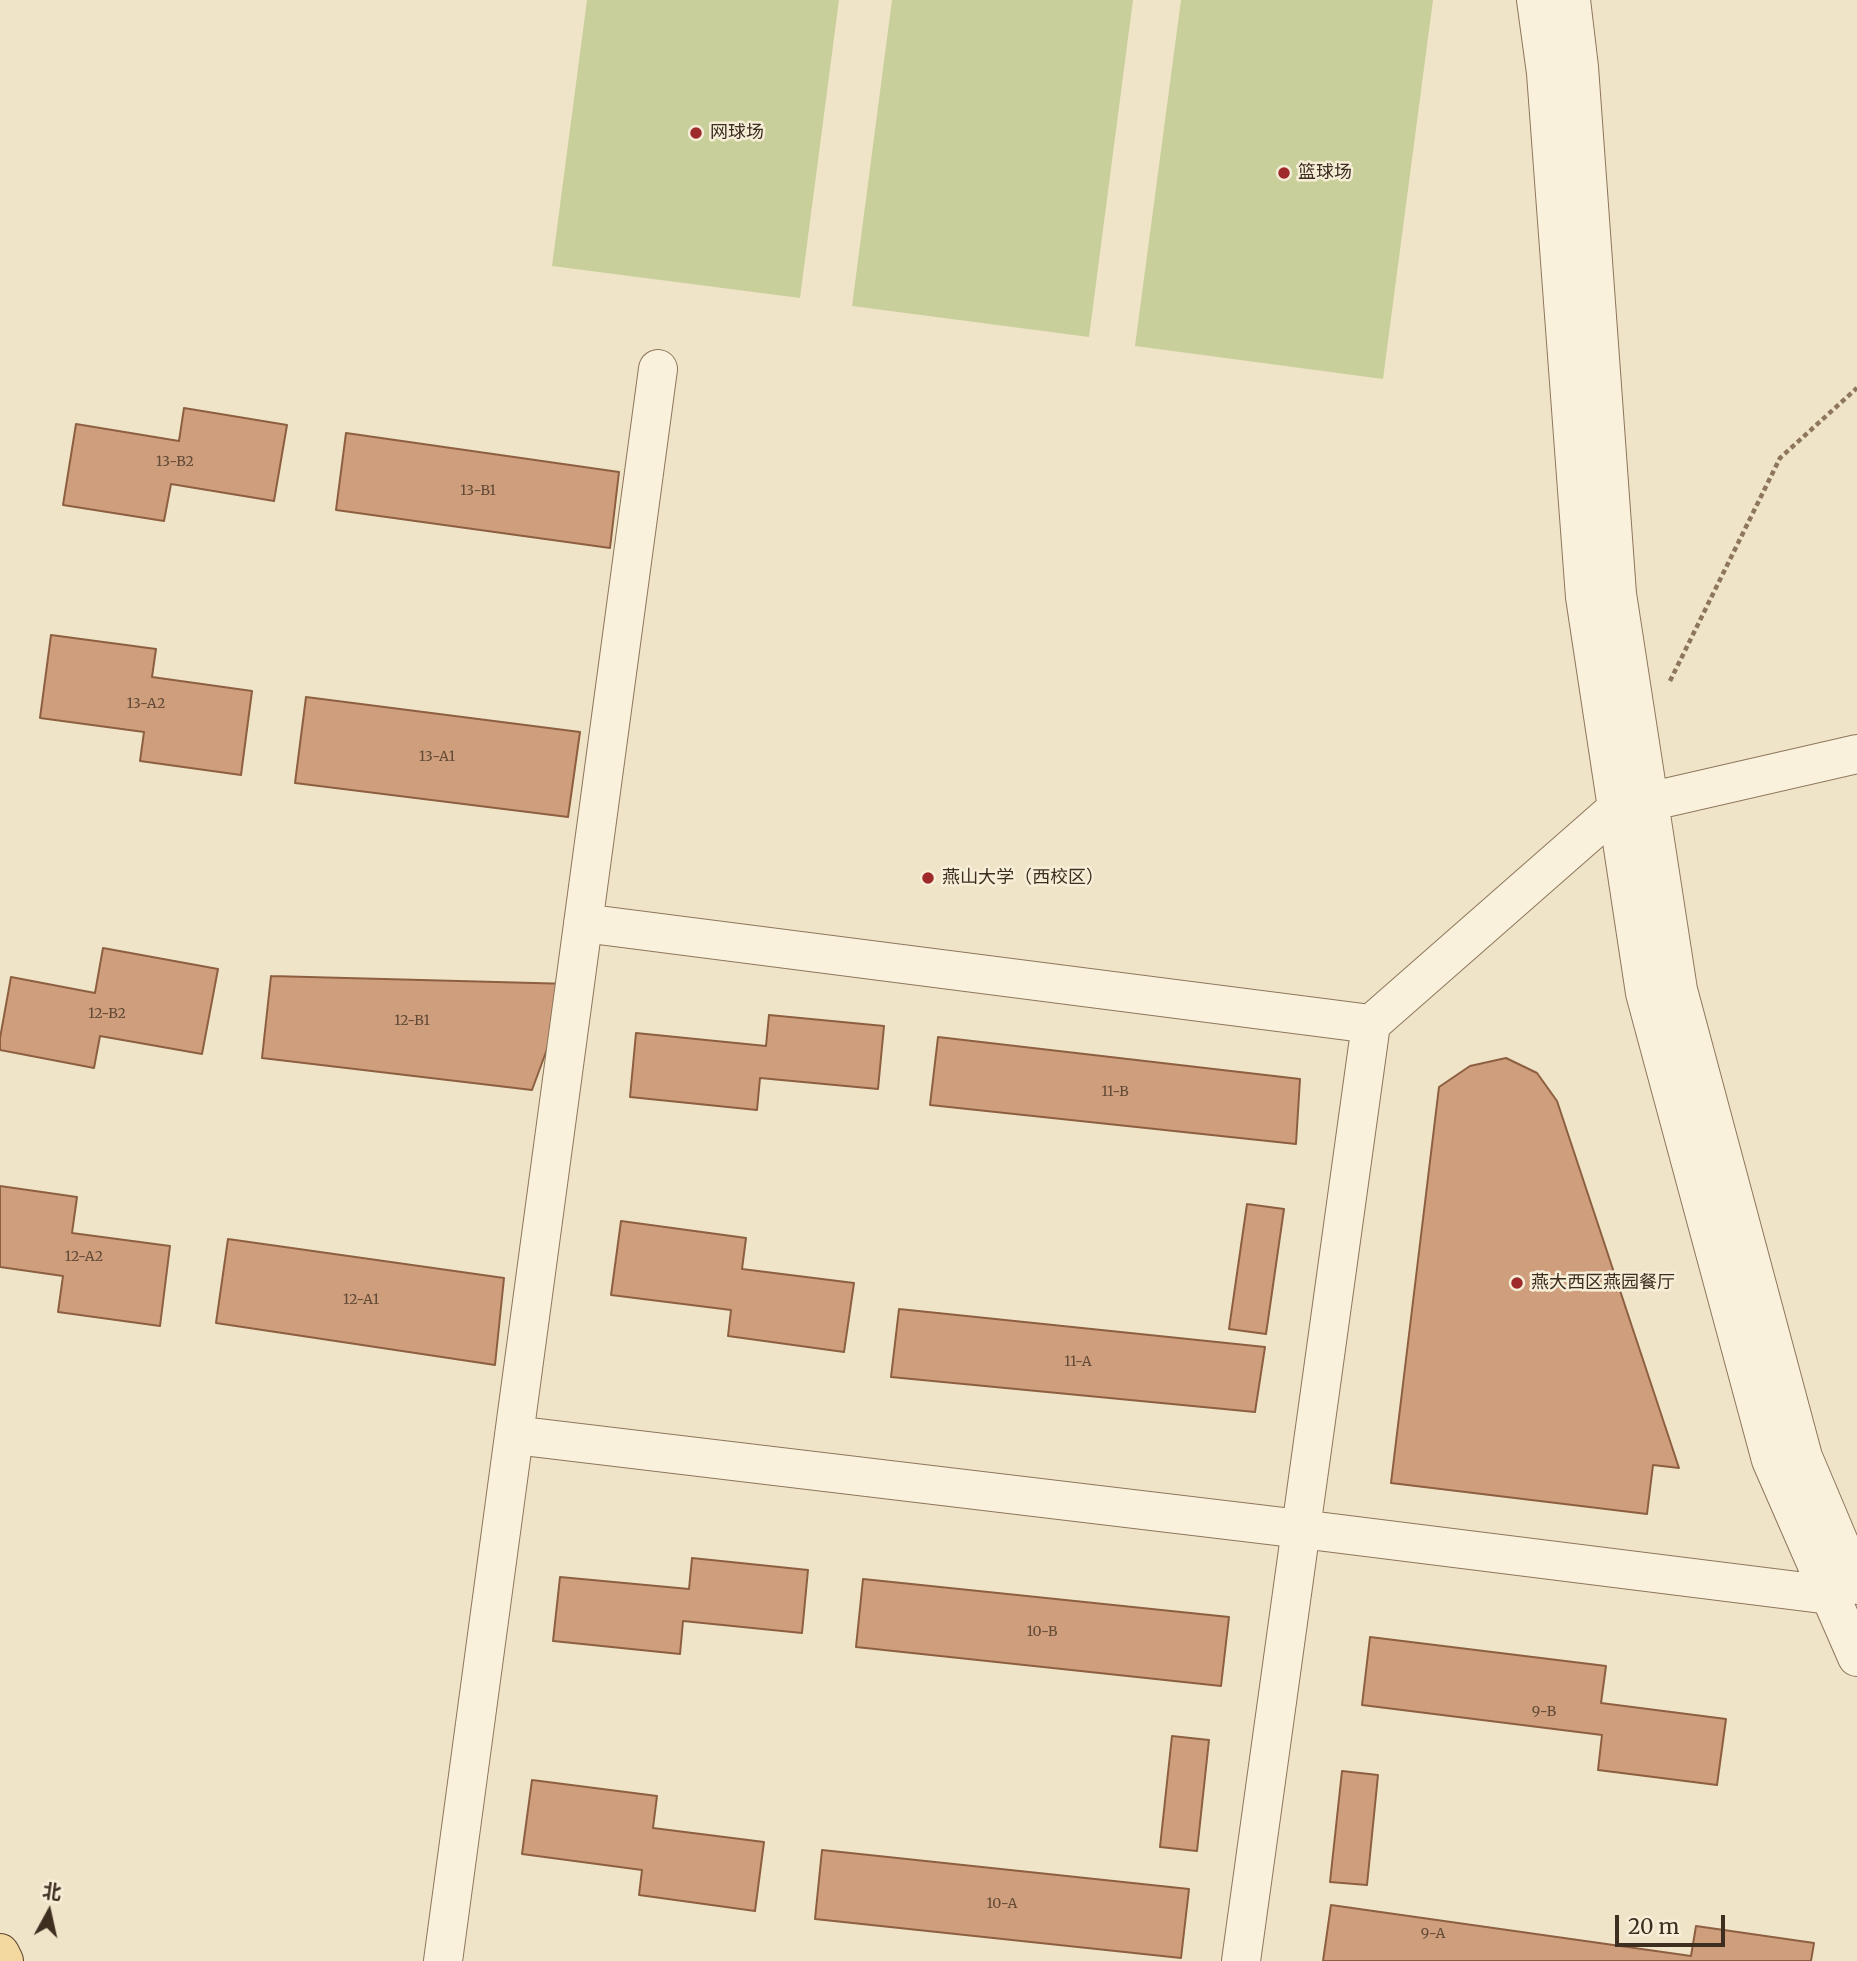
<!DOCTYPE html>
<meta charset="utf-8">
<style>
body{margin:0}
#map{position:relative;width:1857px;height:1961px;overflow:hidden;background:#f0e4c8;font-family:Merriweather,"Noto Sans SC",serif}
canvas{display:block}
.north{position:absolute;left:14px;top:1877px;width:70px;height:70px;-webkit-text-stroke:5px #f7eed8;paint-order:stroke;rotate:8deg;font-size:19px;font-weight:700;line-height:28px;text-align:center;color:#3d2e20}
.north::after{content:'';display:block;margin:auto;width:24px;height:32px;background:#3d2e20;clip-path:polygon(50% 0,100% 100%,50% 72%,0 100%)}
.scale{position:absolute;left:1615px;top:1915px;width:110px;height:32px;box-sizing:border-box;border:4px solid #3d2e20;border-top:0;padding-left:9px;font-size:21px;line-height:24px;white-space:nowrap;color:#3d2e20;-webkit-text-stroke:5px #f7eed8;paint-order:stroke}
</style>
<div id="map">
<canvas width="1857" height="1961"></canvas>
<div class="north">北</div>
<div class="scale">20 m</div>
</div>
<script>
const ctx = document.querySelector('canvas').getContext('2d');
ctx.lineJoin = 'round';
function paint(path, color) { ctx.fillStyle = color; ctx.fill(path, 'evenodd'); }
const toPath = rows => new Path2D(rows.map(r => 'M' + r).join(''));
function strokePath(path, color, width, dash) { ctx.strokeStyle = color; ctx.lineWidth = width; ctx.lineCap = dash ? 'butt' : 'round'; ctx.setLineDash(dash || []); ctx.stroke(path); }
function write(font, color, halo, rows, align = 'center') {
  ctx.font = font + ' Merriweather,"Noto Sans SC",serif'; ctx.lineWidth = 5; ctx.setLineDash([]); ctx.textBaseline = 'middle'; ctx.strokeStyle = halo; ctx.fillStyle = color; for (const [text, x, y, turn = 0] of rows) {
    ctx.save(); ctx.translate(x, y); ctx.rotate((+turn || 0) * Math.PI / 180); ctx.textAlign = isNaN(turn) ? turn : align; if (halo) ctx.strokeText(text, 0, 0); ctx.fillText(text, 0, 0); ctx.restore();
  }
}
paint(toPath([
 [587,0,839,0,800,298,552,266],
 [892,0,1133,0,1089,337,852,306],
 [1181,0,1433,0,1383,379,1135,346]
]), '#c9cf9b');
const building = toPath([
 [184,408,287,425,274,501,171,484,164,521,63,505,76,424,179,441,184,408],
 [346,433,619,472,610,548,336,510,346,433],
 [51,635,156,649,152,677,252,691,241,775,140,761,144,732,40,718,51,635],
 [306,697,580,732,568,817,295,783,306,697],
 [103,948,218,969,202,1054,100,1036,94,1068,0,1050,0,1038,11,977,95,993,103,948],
 [271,976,571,984,532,1090,262,1058,271,976],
 [769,1015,884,1026,878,1089,760,1078,757,1110,630,1097,636,1033,766,1046,769,1015],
 [938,1037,1300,1079,1296,1144,930,1105,938,1037],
 [1506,1058,1537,1073,1557,1101,1679,1468,1653,1465,1647,1514,1391,1483,1439,1087,1470,1066,1506,1058],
 [0,1186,77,1197,72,1233,170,1246,160,1326,58,1312,63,1276,0,1267,0,1186],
 [1247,1204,1284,1209,1266,1334,1229,1329,1247,1204],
 [621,1221,746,1238,742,1269,854,1283,844,1352,728,1336,731,1310,611,1295,621,1221],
 [228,1239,504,1278,495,1365,216,1323,228,1239],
 [899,1309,1265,1347,1255,1412,891,1377,899,1309],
 [692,1558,808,1570,802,1633,683,1621,680,1654,553,1641,560,1577,689,1589,692,1558],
 [863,1579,1229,1617,1221,1686,856,1647,863,1579],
 [1370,1637,1606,1666,1601,1703,1726,1719,1717,1785,1598,1770,1602,1735,1362,1705,1370,1637],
 [1172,1736,1209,1740,1197,1851,1160,1847,1172,1736],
 [1342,1771,1378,1775,1367,1885,1330,1882,1342,1771],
 [532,1780,657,1796,653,1828,764,1842,755,1911,639,1895,642,1870,522,1854,532,1780],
 [822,1850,1189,1889,1181,1958,815,1919,822,1850],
 [1331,1905,1691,1956,1696,1926,1814,1943,1811,1961,1323,1961,1331,1905]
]);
paint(building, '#cf9f7d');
strokePath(building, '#8d5f41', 2);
const minor = toPath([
 [1536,0,1546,73,1585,597,1645,993,1771,1460,1857,1657],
 [1571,0,1579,67,1617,594,1678,990,1803,1457,1857,1585],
 [1626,807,1857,754],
 [583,923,1371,1024,1631,796],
 [514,1435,1301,1529,1830,1595,1848,1586],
 [443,1961,658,369],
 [1241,1961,1371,1024]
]);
const major = toPath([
 [0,1953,4,1961]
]);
strokePath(minor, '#8d765c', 40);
strokePath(major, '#5b4430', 40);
strokePath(toPath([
 [1670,681,1780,458,1857,388]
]), '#8d765c', 4.5, [5, 3.5]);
strokePath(minor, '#faf1dc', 38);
strokePath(major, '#f3d9a0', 38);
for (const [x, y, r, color] of [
 [696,133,7,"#9e2a2b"],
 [1284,173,7,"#9e2a2b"],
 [928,878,7,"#9e2a2b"],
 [1517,1283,7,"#9e2a2b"]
]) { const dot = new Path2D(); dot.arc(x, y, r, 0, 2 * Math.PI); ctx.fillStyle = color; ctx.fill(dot); strokePath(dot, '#f7eed8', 2.5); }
write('14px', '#624a37', null, [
 ["13-B2",175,462],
 ["13-B1",478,491],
 ["13-A2",146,704],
 ["13-A1",437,757],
 ["12-B2",107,1014],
 ["12-B1",412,1021],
 ["11-B",1115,1092],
 ["12-A2",84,1257],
 ["12-A1",361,1300],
 ["11-A",1078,1362],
 ["10-B",1042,1632],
 ["9-B",1544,1712],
 ["10-A",1002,1904],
 ["9-A",1433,1934]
]);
write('18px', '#3d2e20', '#f7eed8', [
 ["网球场",710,133],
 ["篮球场",1298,173],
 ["燕山大学（西校区）",942,878],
 ["燕大西区燕园餐厅",1531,1283]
], 'left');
</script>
